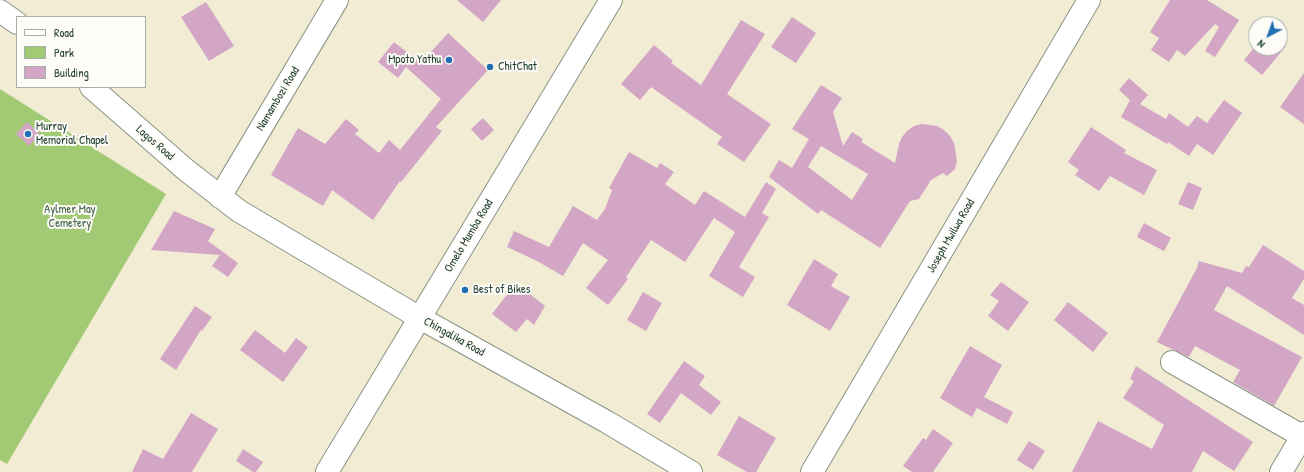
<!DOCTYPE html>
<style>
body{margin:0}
#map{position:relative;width:1304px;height:472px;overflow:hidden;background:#f2ecd5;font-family:"Patrick Hand",sans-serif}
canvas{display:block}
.legend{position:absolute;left:16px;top:16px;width:130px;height:72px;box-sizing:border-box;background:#fdfcf7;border:1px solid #a4b0a9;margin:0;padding:5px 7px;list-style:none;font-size:12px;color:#1f3d34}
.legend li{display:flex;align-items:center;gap:8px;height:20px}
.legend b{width:20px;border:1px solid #a4b0a9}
.north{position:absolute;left:1248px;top:16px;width:40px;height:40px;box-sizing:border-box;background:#fdfcf7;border:1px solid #a4b0a9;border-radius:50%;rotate:221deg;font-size:11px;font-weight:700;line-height:16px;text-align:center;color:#1f3d34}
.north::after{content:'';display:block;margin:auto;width:14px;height:18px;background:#1f6fb2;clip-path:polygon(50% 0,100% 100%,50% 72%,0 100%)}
</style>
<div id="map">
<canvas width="1304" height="472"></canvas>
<ul class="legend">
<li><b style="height:5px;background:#fff"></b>Road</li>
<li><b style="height:11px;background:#a2ca75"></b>Park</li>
<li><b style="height:11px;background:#d2a6c4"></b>Building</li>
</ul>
<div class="north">N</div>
</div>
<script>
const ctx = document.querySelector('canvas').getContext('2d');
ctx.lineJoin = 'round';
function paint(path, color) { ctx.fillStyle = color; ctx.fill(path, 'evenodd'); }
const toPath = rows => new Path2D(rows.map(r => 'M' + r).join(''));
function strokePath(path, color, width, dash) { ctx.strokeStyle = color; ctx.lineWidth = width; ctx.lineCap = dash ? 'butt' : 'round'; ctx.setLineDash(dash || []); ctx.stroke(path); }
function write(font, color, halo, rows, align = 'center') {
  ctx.font = font + ' "Patrick Hand",sans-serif'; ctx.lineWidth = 4; ctx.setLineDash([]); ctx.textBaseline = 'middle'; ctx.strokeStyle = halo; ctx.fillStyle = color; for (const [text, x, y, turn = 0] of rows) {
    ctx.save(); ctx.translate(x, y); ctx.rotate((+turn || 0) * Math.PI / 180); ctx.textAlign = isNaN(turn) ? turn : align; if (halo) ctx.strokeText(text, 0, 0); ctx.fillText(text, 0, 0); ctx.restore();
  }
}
paint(toPath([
 [0,89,166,194,7,464,0,460]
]), '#a2ca75');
paint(toPath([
 [457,0,501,0,483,22],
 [1170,0,1207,0,1239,20,1215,57,1205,51,1219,27,1215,24,1185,56,1177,50,1169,62,1151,50,1159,38,1150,32],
 [206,2,234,46,209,61,181,17],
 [792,17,816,33,796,63,771,47],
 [741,20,765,34,727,94,771,124,744,162,717,144,722,137,651,87,640,100,621,84,654,45,673,61,671,63,701,85],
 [448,33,488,70,436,127,442,131,401,182,400,181,373,220,332,190,323,206,271,175,298,128,325,144,346,119,359,130,355,134,379,153,389,140,400,150,441,99,406,67,398,78,378,62,394,42,421,63],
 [1280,41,1286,46,1262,75,1244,60,1256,45,1256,48,1280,48],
 [1304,73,1304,124,1280,107],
 [1129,78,1148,95,1140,104,1166,119,1169,113,1188,127,1197,116,1207,123,1224,100,1242,113,1213,155,1197,144,1189,156,1168,142,1167,144,1121,117,1130,100,1119,90],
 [821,85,842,98,833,112,843,146,852,132,863,139,861,142,895,163,899,144,902,137,907,131,914,126,922,124,937,126,944,130,950,136,954,143,957,161,955,169,947,176,943,173,931,180,919,199,910,201,880,248,821,210,818,214,769,177,779,160,792,168,809,139,792,129],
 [821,146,868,174,852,200,808,167],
 [483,118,494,130,482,141,471,129],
 [27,122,40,134,29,146,16,134],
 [1091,127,1126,150,1124,153,1157,170,1144,195,1110,176,1099,191,1075,175,1079,170,1068,162],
 [629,152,657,168,660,163,674,172,665,184,695,205,704,191,745,217,766,182,776,189,762,213,769,217,739,267,755,277,743,297,709,276,735,232,714,218,685,262,651,240,626,277,628,279,608,305,586,288,608,260,583,243,563,276,537,261,507,247,514,231,549,247,573,206,597,220,605,209,612,190,609,188],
 [1188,182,1202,188,1193,210,1178,204],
 [174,211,215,229,208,241,238,263,228,277,212,266,220,255,151,250],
 [1144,223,1171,238,1164,251,1137,237],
 [1263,245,1304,271,1304,279,1292,298,1304,305,1304,335,1227,286,1214,310,1302,357,1274,406,1233,382,1240,370,1195,346,1189,357,1157,342,1197,268,1199,261,1242,273,1246,266,1249,267],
 [814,259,838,274,831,286,850,297,830,331,787,305],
 [1001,282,1029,302,1008,331,988,316,999,301,990,295],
 [516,283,545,306,534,325,527,319,516,332,492,314],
 [643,292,662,303,646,331,627,320],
 [1068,302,1108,333,1093,352,1054,320],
 [195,306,212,317,202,331,201,330,176,370,160,359],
 [255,330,285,353,296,338,308,347,283,382,240,350],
 [970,346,1002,365,984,397,1013,412,1007,424,977,408,972,417,940,398],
 [684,361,705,376,699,385,721,402,711,415,681,393,660,423,647,414],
 [1136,366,1253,442,1234,471,1203,451,1192,472,1072,472,1098,421,1152,449,1164,425,1123,398,1134,381,1130,379],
 [191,413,218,429,192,472,132,472,143,449,163,459],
 [739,416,776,438,756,472,747,472,717,455],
 [933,429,953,443,933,472,912,472,903,466,923,438,926,440],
 [1029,441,1045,451,1033,470,1017,460],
 [243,449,263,462,256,472,253,472,236,461]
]), '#d2a6c4');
const minor = toPath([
 [0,11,17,23],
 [91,87,186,170,239,211,420,318,607,422,691,472],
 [220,197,337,0],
 [1172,362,1302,436],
 [327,472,611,0],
 [812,472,1089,0],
 [1281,472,1304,433]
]);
strokePath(minor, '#889484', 24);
strokePath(minor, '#fff', 22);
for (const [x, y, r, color] of [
 [449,60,4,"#1f6fb2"],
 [490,67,4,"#1f6fb2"],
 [28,134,4,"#1f6fb2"],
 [465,290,4,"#1f6fb2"]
]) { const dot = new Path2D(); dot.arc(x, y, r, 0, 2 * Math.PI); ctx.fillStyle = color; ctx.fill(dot); strokePath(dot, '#fdfcf7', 1.5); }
write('12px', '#1f3d34', '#fdfcf7', [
 ["Mpoto Yathu",441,60,"right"],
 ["ChitChat",498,67],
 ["Murray",36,127],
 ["Memorial Chapel",36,141],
 ["Best of Bikes",473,290]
], 'left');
write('12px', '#1f3d34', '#fdfcf7', [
 ["Namambozi Road",278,99,-59],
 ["Lagos Road",155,143,41],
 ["Omelo Mumba Road",469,236,-59],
 ["Joseph Mwilwa Road",951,236,-60],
 ["Chingalika Road",454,337,29]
]);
write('12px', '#406044', '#fdfcf7', [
 ["Aylmer May",70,210],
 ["Cemetery",70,224]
]);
</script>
